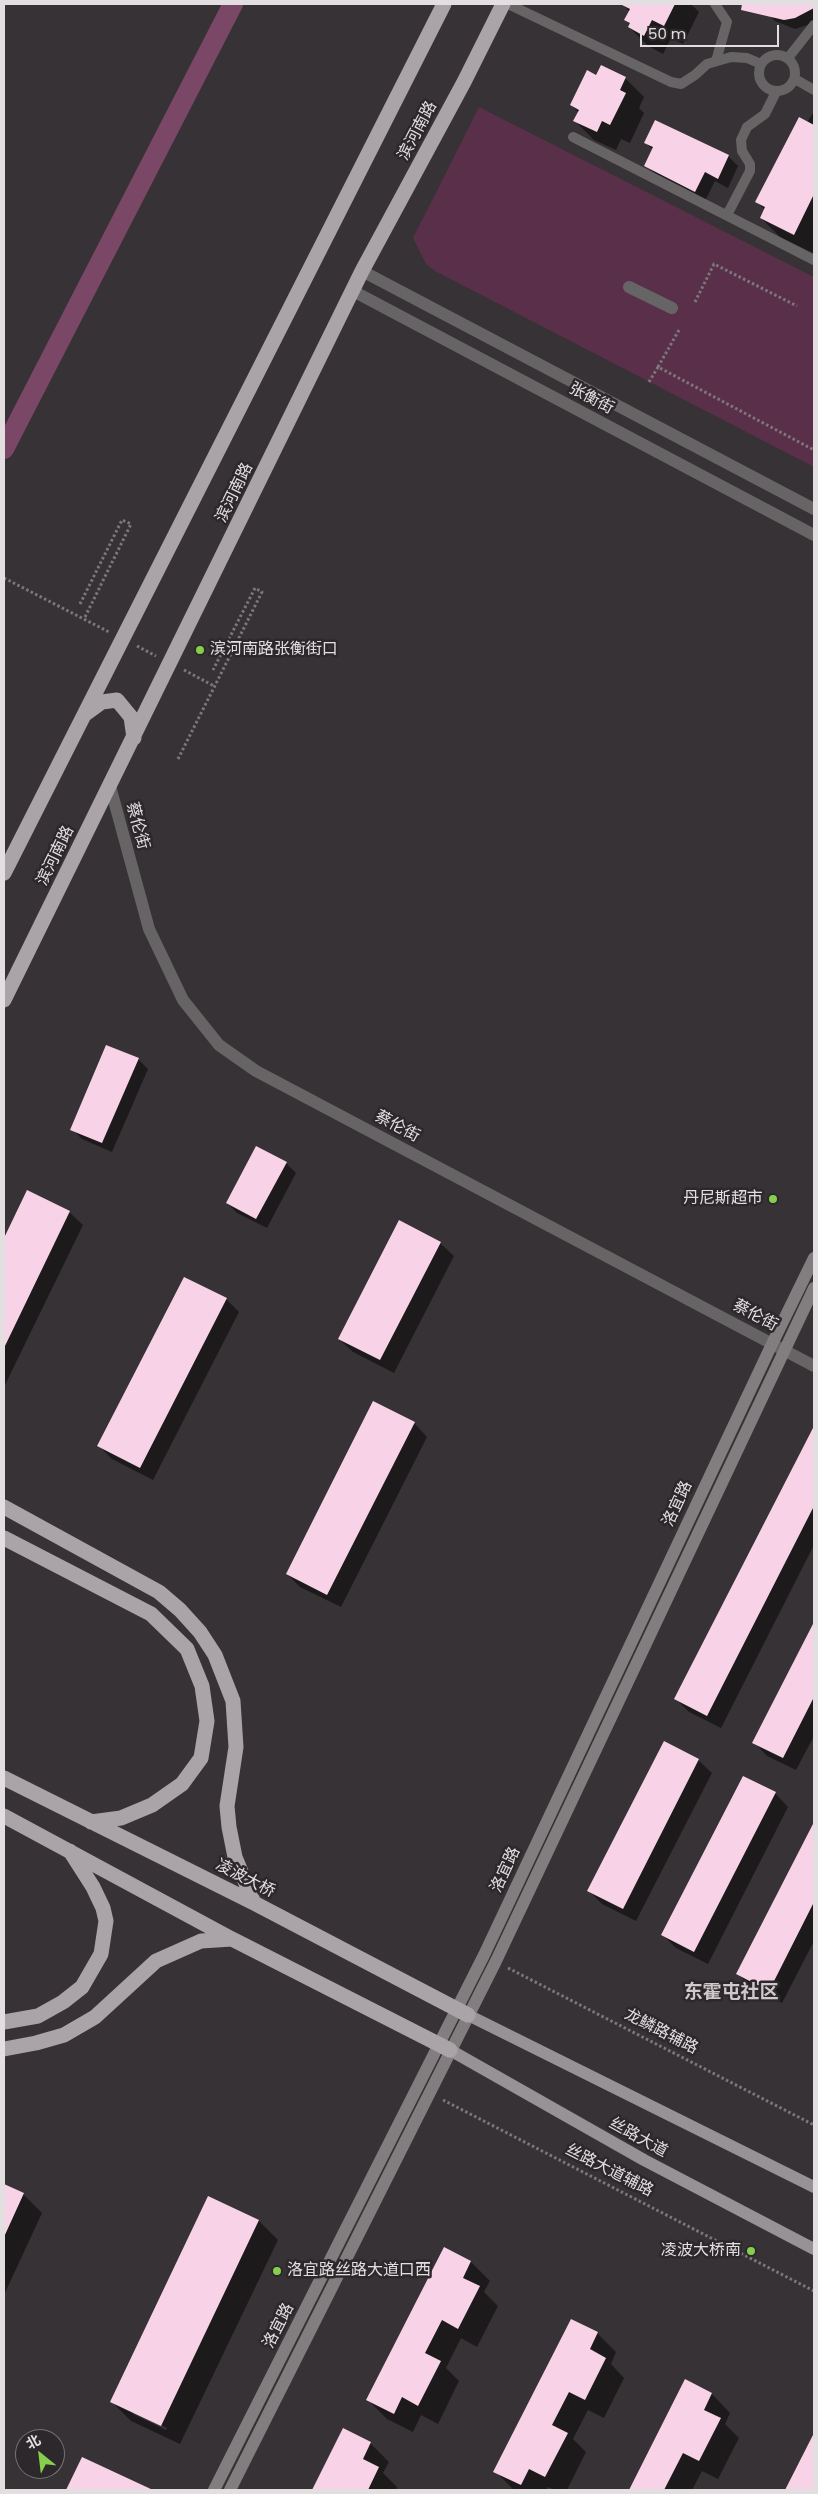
<!DOCTYPE html>
<meta charset="utf-8">
<style>
body{margin:0}
#map{position:relative;width:818px;height:2494px;overflow:hidden;background:#373235;font-family:Poppins,"Noto Sans SC",sans-serif}
canvas{display:block}
.frame{position:absolute;inset:0;border:5px solid #e3dfe1;pointer-events:none}
.north{position:absolute;left:15px;top:2429px;width:50px;height:50px;box-sizing:border-box;background:#2d282b;border:1px solid #767174;border-radius:50%;rotate:331deg;font-size:14px;font-weight:700;line-height:20px;text-align:center;color:#e3dfe1}
.north::after{content:'';display:block;margin:auto;width:18px;height:22px;background:#87cf4a;clip-path:polygon(50% 0,100% 100%,50% 72%,0 100%)}
.scale{position:absolute;left:640px;top:25px;width:139px;height:22px;box-sizing:border-box;border:2px solid #e3dfe1;border-top:0;padding-left:6px;font-size:15px;line-height:18px;white-space:nowrap;color:#e3dfe1;-webkit-text-stroke:4px #2d282b;paint-order:stroke}
</style>
<div id="map">
<canvas width="818" height="2494"></canvas>
<div class="frame"></div>
<div class="north">北</div>
<div class="scale">50 m</div>
</div>
<script>
const ctx = document.querySelector('canvas').getContext('2d');
ctx.lineJoin = 'round';
function paint(path, color) { ctx.fillStyle = color; ctx.fill(path, 'evenodd'); }
const toPath = rows => new Path2D(rows.map(r => 'M' + r).join(''));
function strokePath(path, color, width, dash) { ctx.strokeStyle = color; ctx.lineWidth = width; ctx.lineCap = dash ? 'butt' : 'round'; ctx.setLineDash(dash || []); ctx.stroke(path); }
function write(font, color, halo, rows, align = 'center') {
  ctx.font = font + ' Poppins,"Noto Sans SC",sans-serif'; ctx.lineWidth = 5; ctx.setLineDash([]); ctx.textBaseline = 'middle'; ctx.strokeStyle = halo; ctx.fillStyle = color; for (const [text, x, y, turn = 0] of rows) {
    ctx.save(); ctx.translate(x, y); ctx.rotate((+turn || 0) * Math.PI / 180); ctx.textAlign = isNaN(turn) ? turn : align; if (halo) ctx.strokeText(text, 0, 0); ctx.fillText(text, 0, 0); ctx.restore();
  }
}
paint(toPath([
 [479,107,814,277,814,467,435,271,426,264,413,238]
]), '#592f49');
paint(toPath([
 [622,4,691,4,699,12,683,44,671,38,663,54,648,46,629,27,631,24,626,20,630,12],
 [758,4,814,4,814,23,795,29,775,21],
 [597,76,625,78,644,97,639,108,644,113,630,143,621,139,616,150,594,140,575,121,579,113,571,105],
 [813,113,814,114,813,253,780,237,761,218,765,210,757,202],
 [646,143,728,156,738,166,728,188,715,181,705,201,656,175,646,165,653,150],
 [138,1059,148,1069,112,1152,82,1139,72,1129],
 [286,1163,296,1173,267,1228,237,1213,227,1203],
 [27,1192,69,1212,83,1225,4,1387,4,1241],
 [440,1243,454,1256,394,1373,353,1352,339,1339],
 [226,1299,239,1312,153,1480,112,1459,99,1446],
 [414,1423,427,1437,341,1607,300,1587,287,1574],
 [814,1428,814,1545,721,1728,689,1712,676,1699],
 [814,1624,814,1736,796,1770,767,1756,754,1742],
 [698,1760,712,1773,636,1921,602,1904,589,1891],
 [775,1793,788,1807,708,1964,676,1948,663,1935],
 [814,1824,814,1941,782,2003,751,1987,738,1974],
 [4,2185,23,2194,42,2213,4,2295],
 [209,2198,259,2221,278,2240,180,2444,131,2421,112,2402],
 [133,2412,167,2428,166,2430,133,2414],
 [445,2249,471,2262,490,2281,484,2292,498,2306,477,2347,461,2338,446,2368,459,2381,438,2424,421,2415,413,2432,387,2419,368,2400],
 [571,2320,598,2334,616,2352,611,2364,624,2378,604,2418,588,2410,573,2439,586,2452,567,2490,555,2490,548,2487,546,2490,514,2490,495,2471],
 [685,2381,712,2394,730,2413,725,2424,739,2438,718,2479,702,2471,692,2490,630,2490],
 [344,2430,370,2443,389,2462,383,2473,397,2487,396,2490,313,2490],
 [808,2448,814,2451,814,2490,787,2490],
 [82,2458,132,2482,141,2490,67,2490]
]), '#0007');
strokePath(toPath([
 [4,449,233,4]
]), '#7a4766', 20);
paint(toPath([
 [620,4,675,4,664,26,652,20,644,36,628,27,630,23,624,20,630,9],
 [742,4,814,4,814,8,795,18,784,20,741,10],
 [601,65,626,77,620,90,626,93,610,125,602,121,597,132,573,121,579,110,570,105,587,70,596,75],
 [799,117,814,125,814,194,794,235,760,218,765,207,755,202],
 [655,120,729,155,718,179,705,172,695,192,644,166,653,147,644,143],
 [106,1045,139,1058,102,1143,70,1130],
 [256,1146,287,1162,256,1219,226,1203],
 [27,1190,70,1211,4,1348,4,1238],
 [399,1220,441,1242,380,1360,338,1339],
 [184,1277,227,1298,140,1468,97,1446],
 [373,1401,415,1422,327,1595,286,1574],
 [814,1426,814,1506,707,1716,674,1699],
 [814,1622,814,1697,783,1758,752,1743],
 [664,1741,699,1759,623,1909,587,1891],
 [743,1776,776,1792,694,1952,661,1935],
 [814,1822,814,1902,769,1991,736,1974],
 [4,2184,24,2193,4,2237],
 [208,2196,259,2220,161,2426,110,2402],
 [444,2247,471,2261,463,2278,480,2286,458,2329,442,2320,425,2353,441,2361,418,2406,402,2397,394,2414,366,2400],
 [571,2319,598,2332,590,2349,606,2358,585,2400,569,2392,552,2425,568,2433,545,2477,529,2469,521,2485,493,2472],
 [685,2379,712,2393,704,2410,721,2418,699,2461,683,2453,664,2490,629,2490],
 [343,2428,371,2442,363,2459,379,2467,368,2490,312,2490],
 [814,2433,814,2490,785,2490],
 [82,2457,153,2490,66,2490]
]), '#f8d3e8');
strokePath(toPath([
 [695,302,714,264,797,306],
 [679,330,658,367,814,450],
 [649,382,658,367],
 [4,578,109,632],
 [80,604,122,520,131,524,84,619],
 [137,646,156,656],
 [184,670,214,686],
 [178,759,262,592,255,588,213,670],
 [508,1968,814,2125],
 [443,2100,814,2291]
]), '#7c777a', 3, [2.5, 2.5]);
strokePath(toPath([
 [508,4,671,82,681,84,695,75,707,64,731,57,747,58,761,64],
 [715,4,727,22,716,61],
 '759 73a18 18 0 1 1 36 0a18 18 0 1 1-36 0Z',
 [788,58,814,25],
 [795,79,814,90],
 [573,137,814,260],
 [727,215,750,171,750,164,742,151,741,140,747,127,765,114,776,92]
]), '#666465', 10);
strokePath(toPath([
 [362,271,814,509],
 [629,287,672,308],
 [353,291,814,535],
 [110,786,149,929,183,1000,219,1045,256,1071,814,1366]
]), '#666465', 12);
strokePath(toPath([
 [214,2490,484,1955,772,1344,814,1258],
 [230,2490,496,1961,814,1288]
]), '#827e80', 12);
strokePath(toPath([
 [468,2015,814,2187],
 [450,2050,644,2160,814,2249]
]), '#979295', 12);
strokePath(toPath([
 [84,715,102,702,117,700,131,717,134,738],
 [4,873,444,4],
 [4,1000,362,271,464,82,503,4],
 [4,1507,159,1592,180,1610,200,1632,215,1655,233,1701,236,1747,227,1806,229,1827,235,1857,254,1903],
 [4,1538,151,1614,187,1649,202,1686,207,1721,201,1758,182,1784,152,1805,121,1818,91,1822],
 [4,1778,254,1903,468,2015],
 [4,1816,232,1939,450,2050],
 [4,2022,38,2016,63,2002,82,1987,101,1954,106,1921,103,1908,93,1887,70,1851],
 [4,2049,36,2043,64,2035,95,2017,156,1961,201,1941,232,1939]
]), '#aaa4a8', 15);
for (const [x, y, r, color] of [
 [200,650,5,"#87cf4a"],
 [773,1199,5,"#87cf4a"],
 [751,2251,5,"#87cf4a"],
 [277,2271,5,"#87cf4a"]
]) { const dot = new Path2D(); dot.arc(x, y, r, 0, 2 * Math.PI); ctx.fillStyle = color; ctx.fill(dot); strokePath(dot, '#2d282b', 2); }
write('16px', '#e3dfe1', '#2d282b', [
 ["滨河南路",418,131,-62],
 ["张衡街",591,399,28],
 ["滨河南路",235,493,-64],
 ["蔡伦街",137,826,75],
 ["滨河南路",56,856,-64],
 ["蔡伦街",397,1127,28],
 ["蔡伦街",755,1316,28],
 ["洛宜路",678,1504,-65],
 ["洛宜路",506,1870,-65],
 ["凌波大桥",245,1879,27],
 ["龙鳞路辅路",661,2032,27],
 ["丝路大道",638,2138,29],
 ["丝路大道辅路",609,2171,27],
 ["洛宜路",279,2326,-63]
]);
write('16px', '#e3dfe1', '#2d282b', [
 ["滨河南路张衡街口",210,650],
 ["丹尼斯超市",763,1199,"right"],
 ["凌波大桥南",741,2251,"right"],
 ["洛宜路丝路大道口西",287,2271]
], 'left');
write('bold 19px', '#cfc9cc', '#2d282b', [
 ["东霍屯社区",731,1993]
]);
</script>
